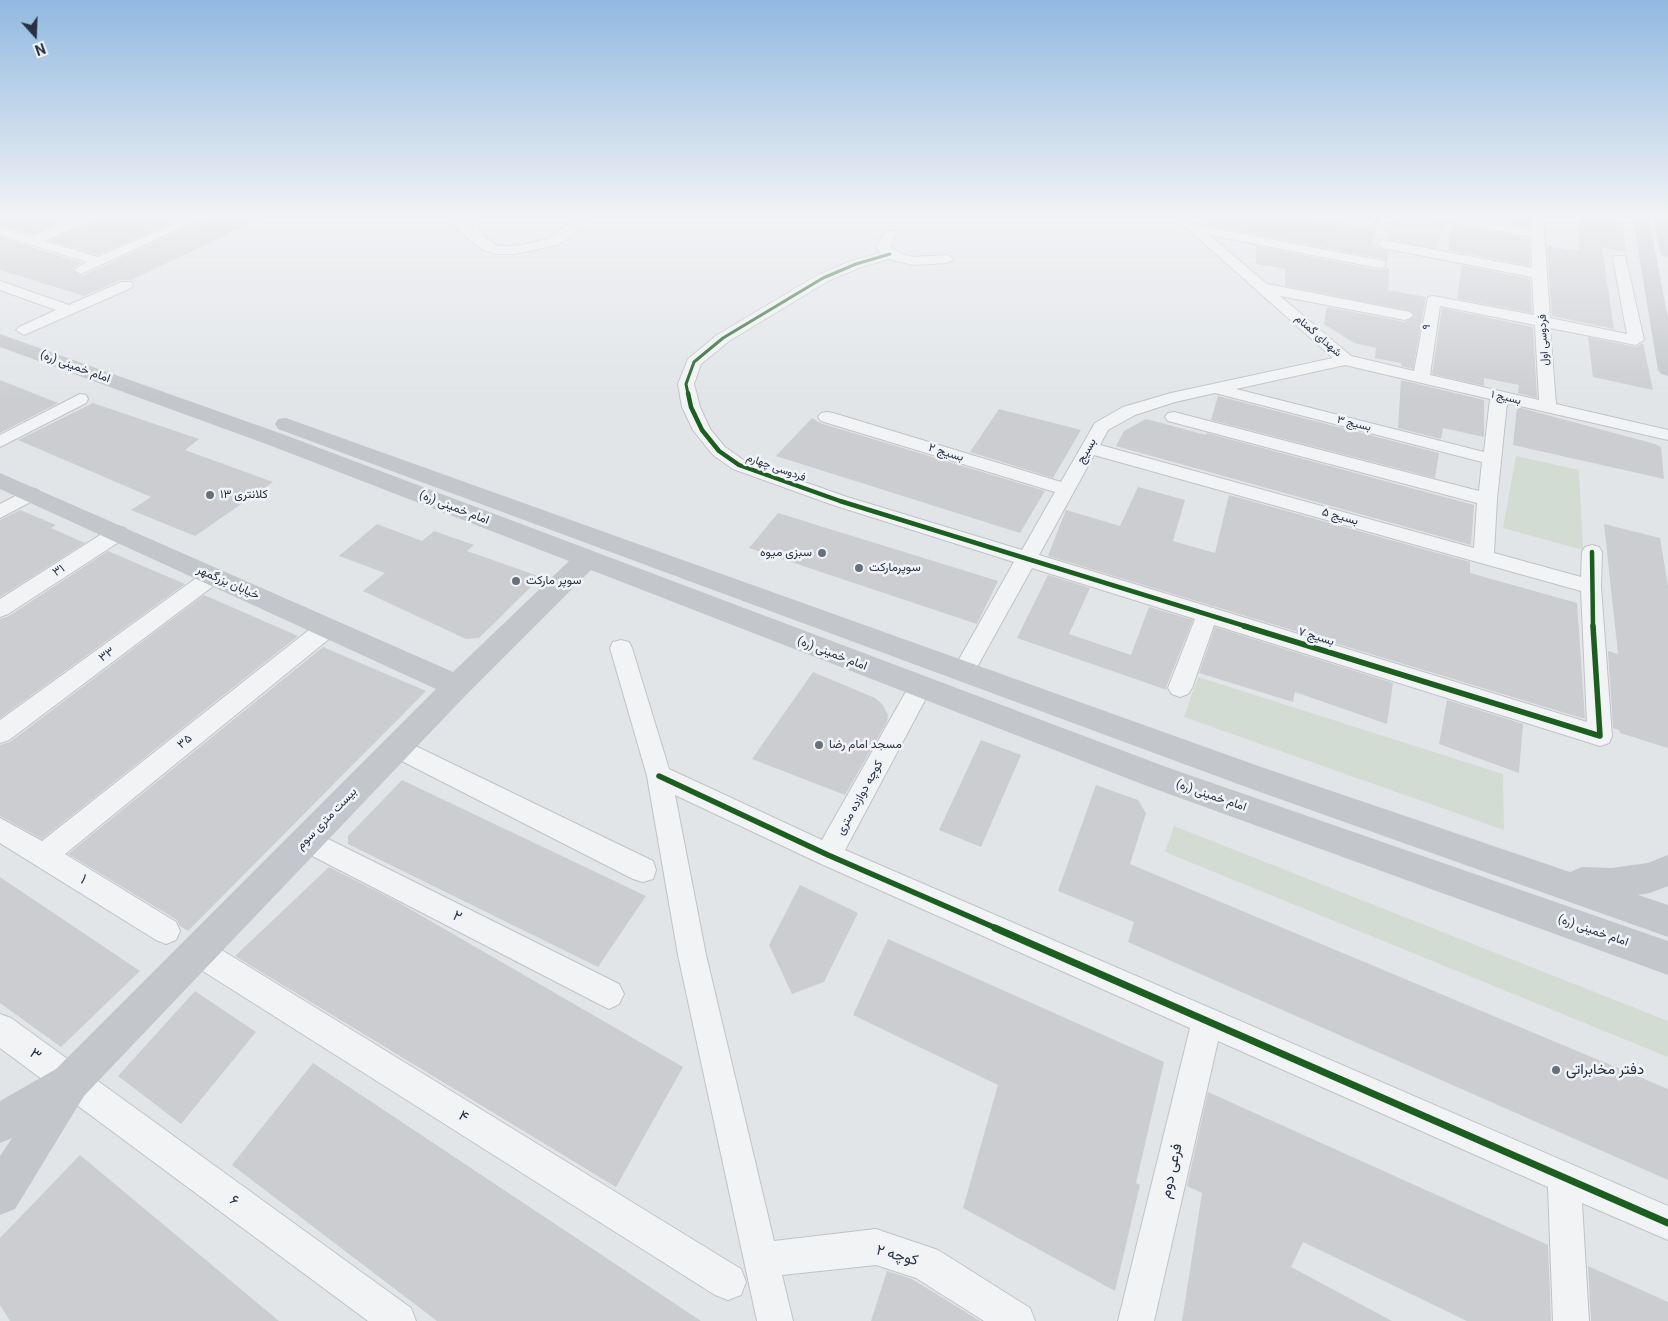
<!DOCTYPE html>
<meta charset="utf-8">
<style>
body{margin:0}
#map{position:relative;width:1668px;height:1321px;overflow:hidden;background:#e2e5e8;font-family:Roboto,sans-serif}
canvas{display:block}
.north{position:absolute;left:10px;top:10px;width:50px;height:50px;-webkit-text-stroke:4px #f0f3f7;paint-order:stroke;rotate:160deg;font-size:14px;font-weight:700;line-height:20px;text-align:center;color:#273143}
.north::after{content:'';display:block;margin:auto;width:18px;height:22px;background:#273143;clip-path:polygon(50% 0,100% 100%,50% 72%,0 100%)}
</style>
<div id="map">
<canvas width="1668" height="1321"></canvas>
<div class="north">N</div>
</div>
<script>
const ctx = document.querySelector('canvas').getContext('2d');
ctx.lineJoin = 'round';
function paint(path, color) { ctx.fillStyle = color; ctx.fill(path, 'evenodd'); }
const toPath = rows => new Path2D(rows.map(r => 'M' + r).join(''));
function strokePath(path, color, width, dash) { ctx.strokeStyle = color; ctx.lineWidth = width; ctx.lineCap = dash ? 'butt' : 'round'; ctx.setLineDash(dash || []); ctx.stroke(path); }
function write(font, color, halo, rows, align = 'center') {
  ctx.font = font + ' Roboto,Vazirmatn,sans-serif'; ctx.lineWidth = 5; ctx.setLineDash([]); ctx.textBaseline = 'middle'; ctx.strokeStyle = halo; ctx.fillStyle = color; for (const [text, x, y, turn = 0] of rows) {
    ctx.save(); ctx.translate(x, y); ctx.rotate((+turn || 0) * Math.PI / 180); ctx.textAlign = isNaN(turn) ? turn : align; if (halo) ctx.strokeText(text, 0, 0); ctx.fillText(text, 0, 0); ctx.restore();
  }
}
paint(toPath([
 [1393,214,1419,214,1438,217,1445,221,1438,250,1387,240],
 [1516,456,1579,470,1583,550,1503,528],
 [1198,677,1503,774,1504,830,1184,717],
 [1174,826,1668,1021,1668,1057,1165,852]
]), '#d2dcd2');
paint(toPath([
 [11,214,81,214,31,234,0,225,0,218],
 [105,214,190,214,98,255,50,241],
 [211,214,270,214,131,280,120,280,84,296,0,270,0,237,82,263,72,269,82,276,210,217],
 [1194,214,1306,214,1314,220,1365,229,1374,223,1372,219,1347,214,1380,214,1372,246,1389,251,1387,262,1384,259,1207,225],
 [1459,214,1529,214,1529,227],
 [1578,214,1623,221,1626,252,1602,247,1614,329,1552,316,1547,246,1579,251],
 [1452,224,1529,239,1530,266,1448,250],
 [1256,246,1379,270,1389,268,1388,290,1426,297,1413,369,1401,366,1401,363,1375,358,1376,348,1354,343,1324,324,1327,307,1405,322,1414,316,1411,311,1285,286,1285,269,1256,264],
 [1462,265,1530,279,1532,313,1457,299],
 [1442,308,1533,327,1537,398,1518,393,1519,385,1484,378,1484,386,1432,374],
 [1588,337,1636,347,1643,343,1653,390,1593,377],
 [0,380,58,403,0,433],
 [1401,380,1484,400,1484,437,1443,428,1441,439,1398,428],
 [1218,396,1439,453,1435,478,1211,420],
 [93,403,199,439,185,450,273,482,195,536,131,510,151,497,18,440],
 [1517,407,1655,444,1661,447,1664,479,1513,445],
 [999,409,1081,430,1053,478,970,452],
 [812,418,820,423,1045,491,1020,533,776,456],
 [1146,419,1206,435,1207,433,1474,505,1471,545,1116,446,1124,431],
 [1138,487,1185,500,1173,541,1215,553,1229,495,1470,562,1470,573,1577,603,1585,719,1048,556,1066,510,1120,526],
 [20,510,56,525,51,528,85,543,0,597,0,520],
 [778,513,998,581,977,624,749,548],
 [377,524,422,541,434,531,474,545,467,551,541,577,479,638,466,639,363,591,385,573,339,556],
 [1604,524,1660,538,1668,586,1668,748,1620,733,1619,730,1613,728,1608,651,1618,654],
 [108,551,185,584,0,718,0,619,9,616],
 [1048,575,1090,588,1069,634,1131,655,1149,607,1193,620,1166,687,1167,690,1017,638],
 [204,595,298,636,42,839,0,816,0,745,10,742],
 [1215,627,1393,683,1387,724,1295,692,1293,702,1199,673],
 [323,647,426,691,188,931,180,926,177,920,68,854],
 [813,672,875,698,883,705,888,715,887,722,845,795,752,759],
 [1447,700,1523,724,1519,773,1439,744],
 [981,740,1021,755,981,847,939,830],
 [402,780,646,896,598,967,348,844,348,836],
 [1096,785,1138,800,1146,813,1130,864,1668,1089,1668,1180,1128,942,1134,922,1058,891],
 [329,867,396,901,683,1067,616,1187,235,956],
 [0,877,140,971,61,1047,0,1003],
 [800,885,858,913,824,982,792,994,769,945],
 [888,939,1164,1062,1136,1183,1140,1185,1115,1291,963,1208,998,1085,853,1015],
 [195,991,256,1032,181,1124,118,1076],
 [313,1063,701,1321,437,1321,232,1165],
 [1208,1092,1548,1245,1551,1321,1467,1321,1303,1242,1291,1267,1392,1321,1182,1321,1202,1193,1187,1186],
 [80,1155,279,1321,10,1321,0,1305,0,1238],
 [1588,1266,1668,1302,1668,1321,1591,1321],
 [887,1271,912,1279,980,1321,871,1321]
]), '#cbcdd0');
const street = toPath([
 [86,214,103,214,45,241,98,257,195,214,209,215,81,274,74,270,87,262,0,235,0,227,31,236,86,214],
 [450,214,462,214,463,221,466,223,467,214,479,214,479,227,483,236,498,246,515,246,548,239,556,234,578,214,591,214,566,240,557,245,515,254,496,254,483,250,451,225,450,214],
 [1171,214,1185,214,1197,225,1384,261,1386,264,1384,267,1379,268,1209,235,1267,284,1410,312,1413,315,1410,318,1405,320,1280,296,1351,356,1414,371,1428,297,1433,296,1534,315,1532,277,1383,248,1376,244,1383,240,1532,268,1531,237,1428,218,1422,214,1449,214,1531,229,1531,214,1543,214,1550,318,1627,334,1613,259,1615,256,1625,256,1644,340,1636,345,1550,328,1556,404,1668,430,1668,440,1507,403,1497,499,1494,553,1581,577,1582,552,1585,547,1592,545,1599,547,1602,552,1601,587,1612,736,1609,743,1600,746,1214,625,1192,688,1188,694,1180,697,1172,694,1168,688,1195,619,1032,568,972,676,964,679,956,676,953,670,1014,562,833,505,733,469,713,455,693,430,682,407,678,384,688,359,717,335,818,275,851,261,880,253,876,246,886,231,896,231,898,234,890,246,901,254,913,257,947,255,954,259,947,263,913,265,889,259,861,267,828,281,729,341,701,364,694,384,700,407,710,429,725,447,745,461,847,497,1022,550,1055,492,821,421,818,417,821,413,827,412,833,413,1061,482,1095,423,1123,407,1171,393,1333,358,1171,214],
 [1440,306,1535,325,1539,400,1430,375,1440,306],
 [1345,365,1490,399,1484,452,1236,389,1345,365],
 [1215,393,1482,462,1479,491,1174,412,1168,413,1165,417,1168,421,1477,503,1474,548,1100,445,1108,430,1135,415,1175,402,1215,393],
 [1094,455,1581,591,1587,722,1039,555,1094,455],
 [1308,214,1336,214,1370,220,1372,223,1365,227,1314,218,1308,214],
 [0,281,69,305,121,282,131,282,133,285,131,288,24,335,16,330,19,327,56,310,0,290,0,281],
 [80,394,86,395,88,399,86,403,0,447,0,435,80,394],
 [31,488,38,490,40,494,38,498,0,518,0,504,31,488],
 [118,526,125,528,128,533,125,538,8,614,0,617,0,599,111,528,118,526],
 [213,569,220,571,223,576,220,581,9,740,0,743,0,720,206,571,213,569],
 [327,620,335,622,338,628,335,634,65,854,176,922,180,931,176,940,166,944,156,940,0,843,0,818,42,841,319,622,327,620],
 [621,640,629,642,632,648,669,769,822,840,912,681,920,678,928,681,932,687,845,850,1668,1206,1668,1240,1582,1203,1589,1321,1553,1321,1548,1187,1218,1041,1154,1321,1118,1321,1190,1028,819,863,675,795,706,955,774,1241,876,1229,938,1250,1030,1308,1035,1321,984,1321,916,1278,876,1265,782,1275,793,1321,757,1321,678,955,647,776,610,648,613,642,621,640],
 [397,737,653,861,656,870,653,879,643,882,633,879,388,754,385,747,388,740,397,737],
 [306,828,619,984,624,994,619,1004,609,1009,599,1004,297,848,293,840,297,832,306,828],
 [197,937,207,941,741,1269,746,1282,741,1295,728,1300,715,1295,187,961,183,951,187,941,197,937],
 [0,1014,11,1018,411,1308,416,1321,368,1321,0,1048,0,1014]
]);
strokePath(street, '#c0c3c6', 2);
paint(street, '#f2f3f4');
paint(toPath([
 [1632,214,1648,214,1668,318,1668,376,1661,374,1658,370,1632,214],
 [1652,214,1668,214,1668,257,1662,256,1660,252,1652,214],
 [0,334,285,435,1169,768,1668,941,1668,975,1147,786,591,570,467,694,84,1096,15,1209,0,1215,0,1156,12,1138,0,1143,0,1101,56,1069,436,689,0,489,0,473,453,672,569,561,269,445,0,347,0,334],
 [286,418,1264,768,1570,872,1582,867,1611,868,1648,863,1668,855,1668,886,1650,893,1638,895,1668,905,1668,937,1246,787,278,429,275,424,278,419,286,418]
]), '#c3c6ca');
strokePath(toPath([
 [688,394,686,384,694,362,723,338,823,278,856,264,890,254]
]), '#1b5e20', 3);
strokePath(toPath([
 [688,393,691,407,702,430,719,451,739,465,840,501,1248,627],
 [1592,552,1593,627]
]), '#1b5e20', 4.5);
strokePath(toPath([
 [1244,626,1600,736,1593,626],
 [659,776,828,855,998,929]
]), '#1b5e20', 5.5);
strokePath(toPath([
 [995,928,1668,1223]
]), '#1b5e20', 7);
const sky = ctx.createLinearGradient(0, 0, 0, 399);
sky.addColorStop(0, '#91b9e0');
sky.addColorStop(0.54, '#f2f3f5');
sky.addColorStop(1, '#f2f3f500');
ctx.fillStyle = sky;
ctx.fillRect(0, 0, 1668, 399);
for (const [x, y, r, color] of [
 [210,495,5,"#68707d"],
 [822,553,5,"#68707d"],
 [859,568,5,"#68707d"],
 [516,581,5,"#68707d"],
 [819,745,5,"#68707d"],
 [1556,1070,5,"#68707d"]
]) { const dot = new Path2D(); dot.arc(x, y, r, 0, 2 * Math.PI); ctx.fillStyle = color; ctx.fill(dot); strokePath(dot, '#f0f3f7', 2); }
write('11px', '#273143', '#f0f3f7', [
 ["۹",1427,327,-83],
 ["شهدای گمنام",1318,336,41],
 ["فردوسی اول",1544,340,-93],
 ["بسیج ۱",1506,398,13],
 ["بسیج ۳",1354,424,14],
 ["فردوسی چهارم",776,468,20]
]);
write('12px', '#273143', '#f0f3f7', [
 ["امام خمینی (ره)",75,367,20],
 ["بسیج",1087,451,-60],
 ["بسیج ۲",946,453,17],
 ["امام خمینی (ره)",454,508,21],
 ["بسیج ۵",1340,517,15],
 ["۳۱",59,571,-33],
 ["خیابان بزرگمهر",228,583,24],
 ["بسیج ۷",1316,637,17],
 ["امام خمینی (ره)",832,654,21],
 ["۳۳",107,655,-36],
 ["۳۵",185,742,-39],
 ["امام خمینی (ره)",1211,796,19],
 ["کوچه دوازده متری",860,798,-61],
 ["بیست متری سوم",327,819,-46],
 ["امام خمینی (ره)",1593,931,19]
]);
write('12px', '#273143', '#f0f3f7', [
 ["کلانتری ۱۳",220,495],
 ["سبزی میوه",812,553,"right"],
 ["سوپرمارکت",869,568],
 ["سوپر مارکت",526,581],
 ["مسجد امام رضا",829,745]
], 'left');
write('15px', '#273143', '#f0f3f7', [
 ["۱",83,880,31],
 ["۲",457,917,27],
 ["۳",35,1055,37],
 ["۴",463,1117,32],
 ["فرعی دوم",1172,1171,-77],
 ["۶",234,1201,36],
 ["کوچه ۲",897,1256,15]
]);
write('15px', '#273143', '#f0f3f7', [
 ["دفتر مخابراتی",1566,1070]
], 'left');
</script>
